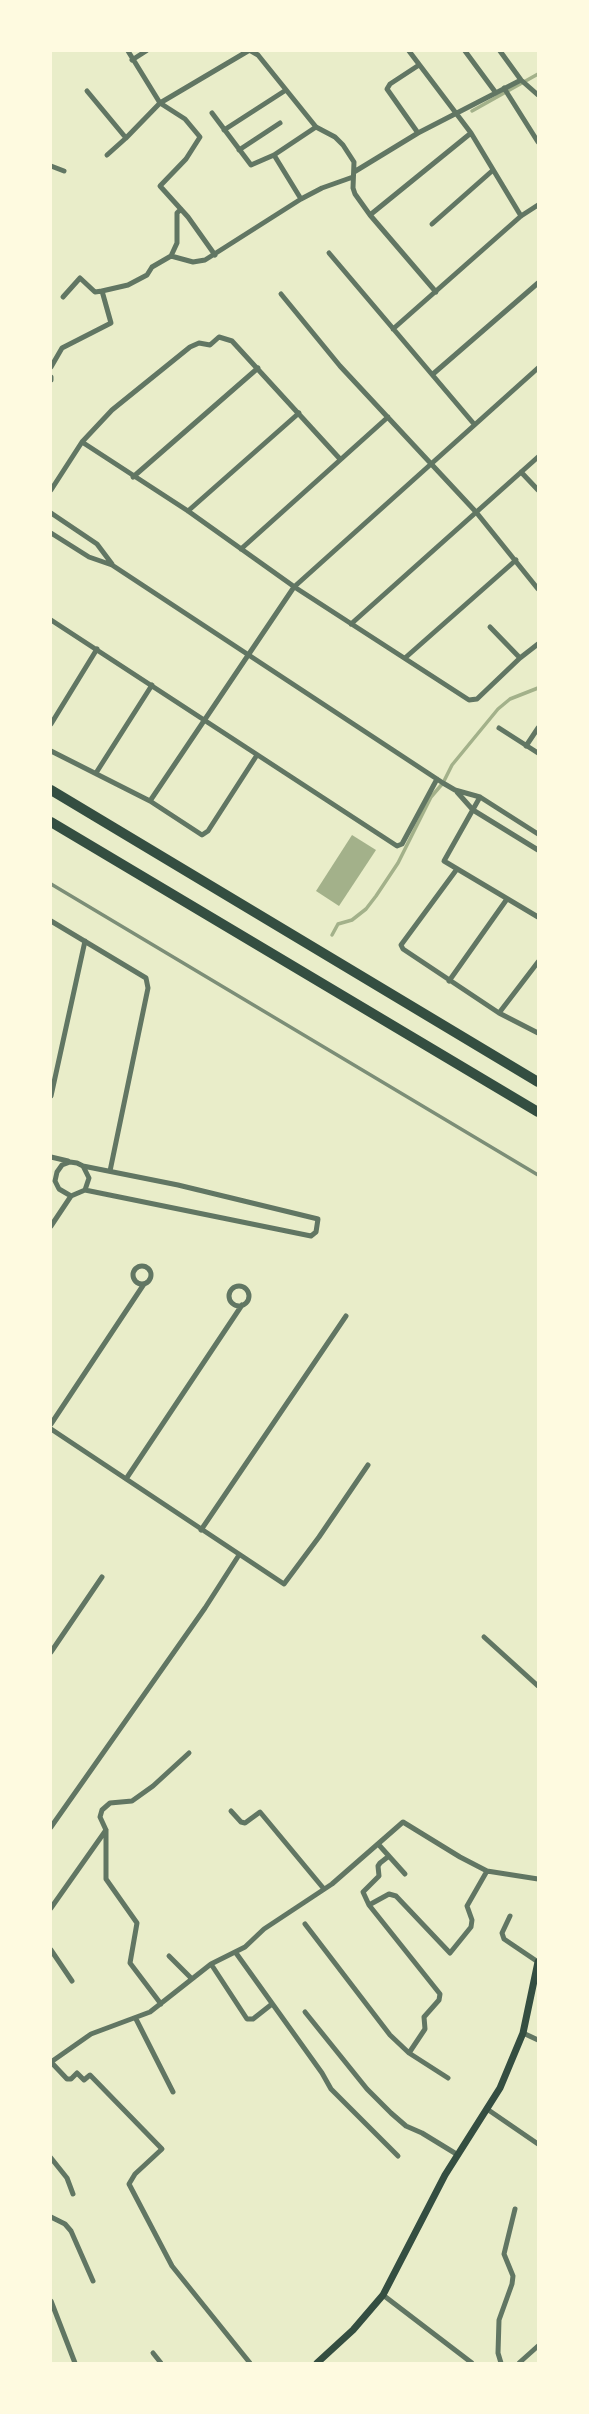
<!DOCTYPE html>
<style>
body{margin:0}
#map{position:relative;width:589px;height:2414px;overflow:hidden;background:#e9edc9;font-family:Lato,sans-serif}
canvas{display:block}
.frame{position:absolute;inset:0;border:52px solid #fefae0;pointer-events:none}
</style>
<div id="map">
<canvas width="589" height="2414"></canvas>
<div class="frame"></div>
</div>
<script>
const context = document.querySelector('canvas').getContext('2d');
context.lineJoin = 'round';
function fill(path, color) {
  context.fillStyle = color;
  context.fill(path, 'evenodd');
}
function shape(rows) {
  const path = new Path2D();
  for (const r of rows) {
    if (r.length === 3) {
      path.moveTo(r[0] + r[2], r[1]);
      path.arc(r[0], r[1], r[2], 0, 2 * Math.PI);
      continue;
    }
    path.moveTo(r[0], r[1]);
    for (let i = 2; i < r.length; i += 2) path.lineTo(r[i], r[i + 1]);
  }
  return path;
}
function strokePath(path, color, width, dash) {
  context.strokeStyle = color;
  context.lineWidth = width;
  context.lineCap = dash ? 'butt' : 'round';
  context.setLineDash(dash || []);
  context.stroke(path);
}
const water = shape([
 [352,835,376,850,339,906,316,891]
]);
const stream = shape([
 [472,111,538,74],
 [332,935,338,924,352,920,366,909,376,896,398,863,431,797,443,783,452,765,498,709,510,699,538,688]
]);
const minor = shape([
 [128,51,160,103,185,119,200,137,186,159,160,186,188,217,215,255],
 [251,51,258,55,316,127,335,137,343,145,354,162,353,188,355,194,370,215,436,292],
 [409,51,471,133,521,216],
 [465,51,496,93],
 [500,51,521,80,538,95],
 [132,60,146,51],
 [504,88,538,142],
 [87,91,126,138,160,103,248,51],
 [212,113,251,165,274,155,316,127],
 [224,130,286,90],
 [418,133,387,89,390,84,419,65],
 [239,150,280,123],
 [107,155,126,138],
 [274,155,301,199],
 [51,166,64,171],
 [354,172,418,133,521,80],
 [370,215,471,133],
 [432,224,492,171],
 [329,253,474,424],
 [171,256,193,262,205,260,301,199,322,188,353,177],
 [281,294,340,366,476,512,538,589],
 [63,297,80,278,95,292,102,291],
 [393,329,521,216,538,205],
 [51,367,62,348,111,323,102,291,128,285,147,275,152,267,171,256,177,243,177,213,181,209],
 [433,374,538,283],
 [51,377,51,380],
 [82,442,188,511,296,588,469,700,477,699,520,658,538,644],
 [521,472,538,490],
 [133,477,258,368],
 [51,490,82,442,112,410,190,347,199,343,210,345,219,337,232,341,340,459],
 [188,511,299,413],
 [51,513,97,544,112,564],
 [51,533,89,557,112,565,443,783,455,790,480,797,538,834],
 [241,549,388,417],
 [51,620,397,846,402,844,437,779],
 [351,624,538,457],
 [490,627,520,658],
 [405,658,516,560],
 [51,724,97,649],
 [499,728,538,753],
 [526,746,538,728],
 [51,751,150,801,202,835,208,831,257,755],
 [96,773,152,685],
 [457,792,473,810,538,850],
 [480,797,444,861,538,917],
 [150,801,294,587,538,368],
 [457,869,401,945,403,949,499,1013,538,1033],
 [51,921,146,978,148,988,110,1171],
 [449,981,507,899],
 [499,1013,538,962],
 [51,1096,85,941],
 [51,1157,68,1161],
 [83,1166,89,1178,85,1190,71,1196,59,1189,55,1181,57,1172,62,1165,70,1162,77,1163,83,1166,178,1185,318,1219,316,1232,311,1236,85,1190],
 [51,1226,71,1196],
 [142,1275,9],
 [239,1296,10],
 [51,1424,144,1284],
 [51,1429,284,1584,319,1537,368,1465],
 [126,1479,242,1305],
 [201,1530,346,1316],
 [484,1637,538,1686],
 [51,1652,102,1577],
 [231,1811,241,1822,245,1823,260,1812,324,1889],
 [51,1827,205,1608,239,1555],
 [379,1845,405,1874],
 [389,1856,380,1863,378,1866,379,1876,363,1892,369,1905,440,1994,439,2000,424,2017,425,2029,409,2053],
 [369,1905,389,1894,396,1896,450,1953,471,1927,472,1920,467,1906,487,1871],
 [51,1908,106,1830],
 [510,1916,502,1933,504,1939,538,1962],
 [305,1924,390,2035,409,2053,448,2078],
 [51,1950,72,1981],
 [236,1953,322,2073,331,2089,398,2156],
 [169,1956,191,1978],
 [211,1964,247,2019,253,2019,272,2004],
 [161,2004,130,1963,137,1923,106,1879,106,1830,100,1817,102,1810,110,1803,132,1801,153,1786,189,1753],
 [305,2012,367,2089,391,2113,406,2126,422,2133,458,2155],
 [136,2019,173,2092],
 [523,2033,538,2040],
 [487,2109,538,2144],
 [51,2158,67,2178,73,2194],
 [51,2217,65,2224,71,2231,93,2281],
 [383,2295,472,2363],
 [51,2301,75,2363],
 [153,2353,161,2363],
 [250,2363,172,2266,129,2184,135,2174,162,2149,90,2075,84,2080,77,2073,71,2079,67,2079,51,2062,91,2034,150,2012,211,1964,245,1947,264,1929,332,1884,403,1822,460,1857,487,1871,538,1879],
 [501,2363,498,2353,499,2320,512,2284,513,2276,504,2254,515,2209],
 [519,2363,538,2346]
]);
const secondary = shape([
 [317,2363,353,2330,383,2295,445,2175,500,2088,523,2033,538,1962]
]);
const motorway = shape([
 [51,790,538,1082],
 [51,822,538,1112]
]);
const rail = shape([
 [51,884,538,1175]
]);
fill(water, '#a3b18a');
strokePath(stream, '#a3b18a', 3.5);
strokePath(minor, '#617663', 5);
strokePath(secondary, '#344e41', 7);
strokePath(motorway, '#344e41', 10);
strokePath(rail, '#7c8e77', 3.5);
</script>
